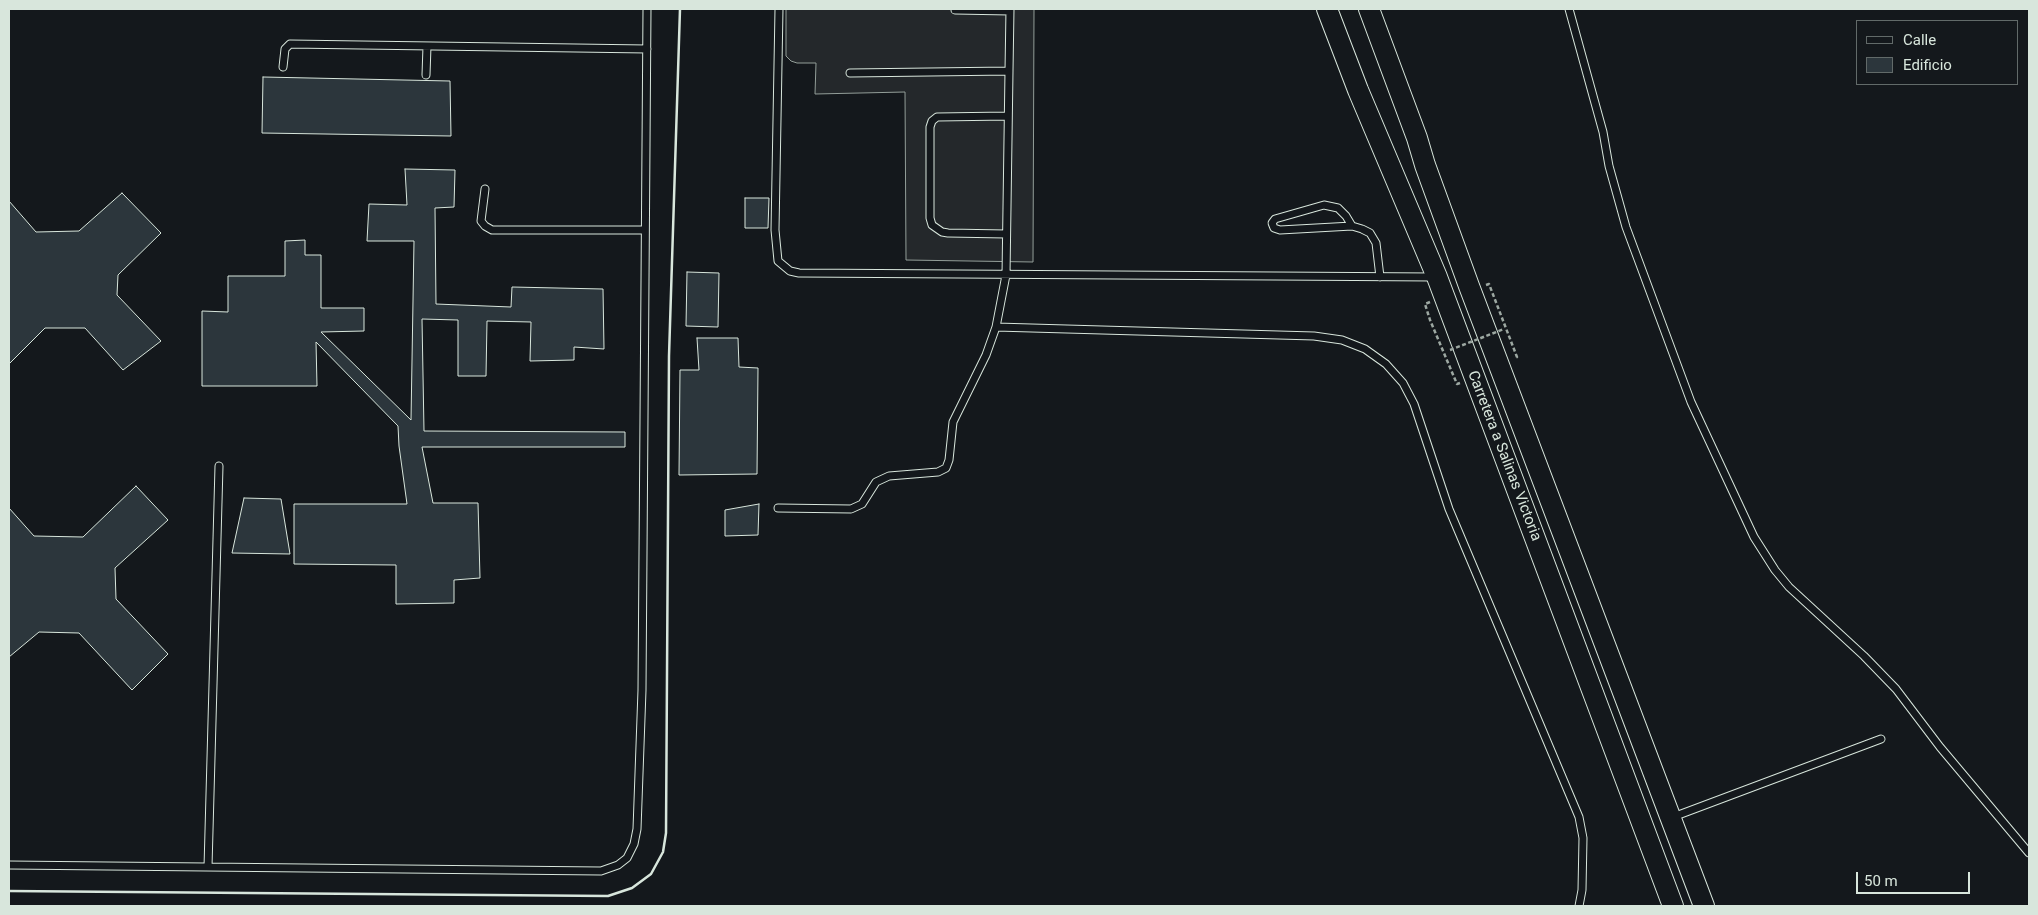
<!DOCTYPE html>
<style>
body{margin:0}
#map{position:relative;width:2038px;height:915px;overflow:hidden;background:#14181c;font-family:Roboto,sans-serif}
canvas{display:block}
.frame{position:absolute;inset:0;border:10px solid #d8e6dc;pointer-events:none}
.legend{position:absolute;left:1856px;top:20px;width:162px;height:65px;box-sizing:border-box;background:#14181c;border:1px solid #626a69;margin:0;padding:6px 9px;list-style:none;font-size:15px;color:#d8e6dc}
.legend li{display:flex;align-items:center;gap:10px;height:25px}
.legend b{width:25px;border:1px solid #626a69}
.scale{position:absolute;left:1856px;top:872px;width:114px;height:22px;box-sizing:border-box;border:2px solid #d8e6dc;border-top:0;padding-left:6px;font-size:15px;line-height:18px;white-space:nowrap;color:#d8e6dc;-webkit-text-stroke:4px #14181c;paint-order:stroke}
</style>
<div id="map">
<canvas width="2038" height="915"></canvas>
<div class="frame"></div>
<ul class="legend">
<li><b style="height:6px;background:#14181c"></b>Calle</li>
<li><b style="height:14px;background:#2c363c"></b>Edificio</li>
</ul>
<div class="scale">50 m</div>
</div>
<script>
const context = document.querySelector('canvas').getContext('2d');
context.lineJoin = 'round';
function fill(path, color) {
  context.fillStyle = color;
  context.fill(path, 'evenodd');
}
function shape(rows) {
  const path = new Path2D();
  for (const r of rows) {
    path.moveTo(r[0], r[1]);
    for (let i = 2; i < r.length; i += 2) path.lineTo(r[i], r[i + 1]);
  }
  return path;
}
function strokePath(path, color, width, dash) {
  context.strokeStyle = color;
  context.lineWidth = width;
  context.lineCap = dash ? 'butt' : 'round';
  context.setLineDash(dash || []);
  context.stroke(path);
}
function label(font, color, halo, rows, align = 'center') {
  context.font = font + ' Roboto,sans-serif';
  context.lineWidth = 4;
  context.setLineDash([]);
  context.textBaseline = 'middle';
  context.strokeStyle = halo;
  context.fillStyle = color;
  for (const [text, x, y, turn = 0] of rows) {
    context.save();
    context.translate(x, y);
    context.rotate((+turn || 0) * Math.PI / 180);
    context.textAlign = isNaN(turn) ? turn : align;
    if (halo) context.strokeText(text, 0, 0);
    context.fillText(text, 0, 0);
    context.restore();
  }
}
const parking = shape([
 [786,9,1034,9,1033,262,906,260,905,92,815,94,816,63,797,63,791,61,786,56,786,9]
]);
const building = shape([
 [263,77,450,81,451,136,262,133,263,77],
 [405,169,455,170,454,207,435,208,436,304,511,307,512,287,603,289,604,349,574,347,574,360,530,361,531,322,487,321,486,376,458,376,458,320,422,319,424,431,625,432,625,447,422,447,433,503,478,503,480,578,454,580,454,603,396,604,396,565,294,564,294,504,407,504,399,446,398,426,316,342,317,386,202,386,202,311,228,312,228,276,285,276,285,241,305,240,305,255,321,255,321,308,364,308,364,331,321,332,411,420,414,241,367,241,369,204,407,205,405,169],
 [122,193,161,233,118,275,117,295,161,341,123,370,85,328,45,328,9,364,9,201,36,232,79,231,122,193],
 [745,198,769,198,768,228,745,228,745,198],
 [687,272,719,273,718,327,686,326,687,272],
 [697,338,738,338,739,367,758,368,757,474,679,475,680,370,699,370,697,338],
 [136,486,168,520,115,568,116,599,168,654,132,690,79,633,39,632,9,657,9,508,34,536,83,537,136,486],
 [244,498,281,499,290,554,232,553,244,498],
 [759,504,758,535,725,536,725,510,759,504]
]);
const path = shape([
 [1486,285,1489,284,1517,357,1514,358],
 [1430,302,1425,304,1430,320,1457,384,1460,383]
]);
const service = shape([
 [779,9,775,230,778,261,790,271,799,273,1434,277],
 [1569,9,1603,132,1609,166,1626,227,1691,402,1754,537,1775,570,1789,587,1864,656,1896,689,1940,747,2029,853],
 [955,10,1010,11],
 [283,67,285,49,290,44,647,49],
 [850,73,1009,71,1010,9],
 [426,75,427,46],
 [485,189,481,221,485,226,492,230,645,230],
 [1352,226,1346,216,1338,208,1324,205,1275,219,1272,223,1274,228,1280,230,1352,226,1362,229,1370,233,1376,243,1380,277],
 [1006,234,948,233,942,232,932,225,930,218,930,127,932,121,937,117,1008,116],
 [996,327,1314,336,1342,340,1365,349,1386,364,1403,383,1414,404,1449,509,1579,817,1583,838,1582,890,1579,906],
 [778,508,851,509,862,504,876,482,889,476,938,472,946,468,949,460,953,422,986,355,996,327,1006,275,1009,71],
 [1673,817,1881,739],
 [9,865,601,871,618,865,627,858,634,844,637,829,642,690,647,9],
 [208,867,219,466]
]);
const secondary = shape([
 [1327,9,1358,90,1437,277,1673,906],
 [1369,9,1417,138,1425,165,1469,286,1704,906]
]);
const pathBridge = shape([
 [1450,350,1504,329]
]);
const wall = shape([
 [9,891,608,896,632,888,651,874,663,852,666,833,669,356,680,9]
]);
const streetNames = [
 ["Carretera a Salinas Victoria",1504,456,69]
];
fill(parking, '#24282b');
strokePath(parking, '#939e99', 1);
fill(building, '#2c363c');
strokePath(building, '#d8e6dc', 1);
strokePath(service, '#d8e6dc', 9);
strokePath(secondary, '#d8e6dc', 22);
strokePath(path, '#9da8a2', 2.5, [4, 2.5]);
strokePath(service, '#14181c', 7);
strokePath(secondary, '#14181c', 20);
strokePath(pathBridge, '#9da8a2', 2.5, [4, 2.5]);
strokePath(wall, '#d8e6dc', 2.5);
label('15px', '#d8e6dc', '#14181c', streetNames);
</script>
